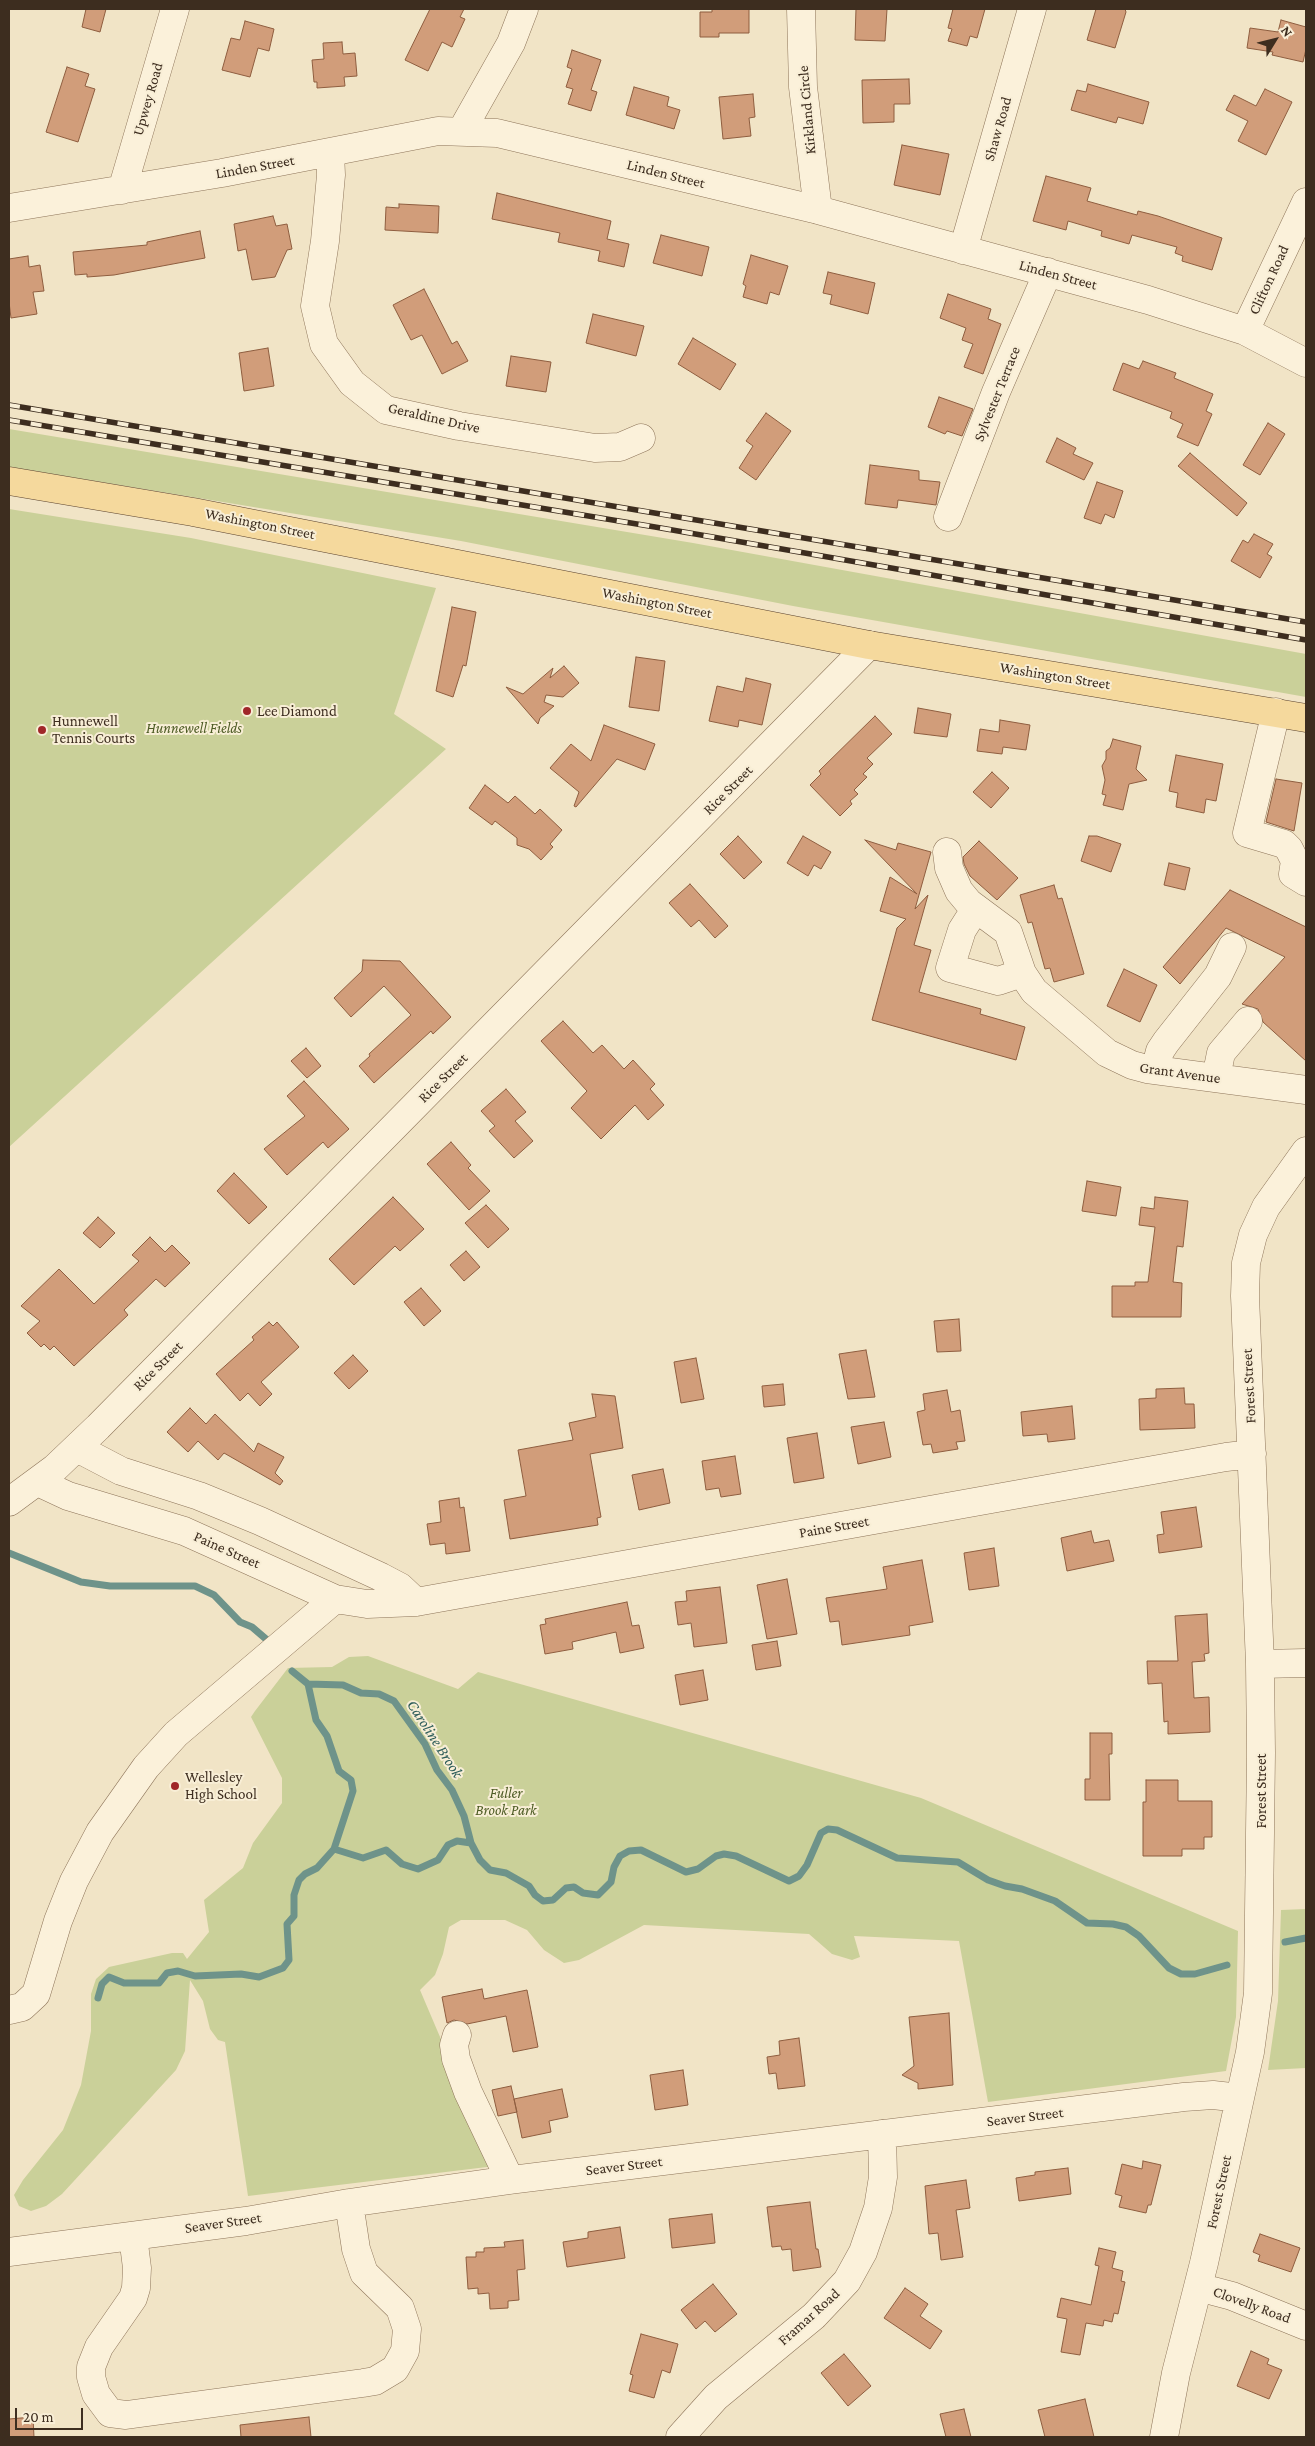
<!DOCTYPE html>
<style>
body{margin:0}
#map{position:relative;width:1315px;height:2446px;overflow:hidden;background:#f1e4c6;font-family:"Crimson Pro",serif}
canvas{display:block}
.frame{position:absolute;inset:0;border:10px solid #3d2d1f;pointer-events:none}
.north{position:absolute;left:1250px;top:15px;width:50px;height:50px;-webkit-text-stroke:4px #f8eed6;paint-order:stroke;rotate:54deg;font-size:14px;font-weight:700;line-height:20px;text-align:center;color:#3d2d1f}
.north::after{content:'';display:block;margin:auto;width:18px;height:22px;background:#3d2d1f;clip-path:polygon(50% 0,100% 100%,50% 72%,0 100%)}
.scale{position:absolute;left:15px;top:2408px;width:68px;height:22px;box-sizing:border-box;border:2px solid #3d2d1f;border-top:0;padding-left:6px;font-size:15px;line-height:18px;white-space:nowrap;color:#3d2d1f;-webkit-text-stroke:4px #f8eed6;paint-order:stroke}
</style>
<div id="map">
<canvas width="1315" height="2446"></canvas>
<div class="frame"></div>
<div class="north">N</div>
<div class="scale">20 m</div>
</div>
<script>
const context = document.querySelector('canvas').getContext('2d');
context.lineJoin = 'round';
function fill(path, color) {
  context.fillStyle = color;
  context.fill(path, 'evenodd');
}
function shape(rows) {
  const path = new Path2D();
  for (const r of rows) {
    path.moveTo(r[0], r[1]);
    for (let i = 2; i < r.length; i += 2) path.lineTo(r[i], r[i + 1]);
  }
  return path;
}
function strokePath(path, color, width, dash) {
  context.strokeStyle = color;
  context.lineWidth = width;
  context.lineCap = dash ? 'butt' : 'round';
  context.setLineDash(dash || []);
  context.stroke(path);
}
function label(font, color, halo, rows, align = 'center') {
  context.font = font + ' "Crimson Pro",serif';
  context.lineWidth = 4;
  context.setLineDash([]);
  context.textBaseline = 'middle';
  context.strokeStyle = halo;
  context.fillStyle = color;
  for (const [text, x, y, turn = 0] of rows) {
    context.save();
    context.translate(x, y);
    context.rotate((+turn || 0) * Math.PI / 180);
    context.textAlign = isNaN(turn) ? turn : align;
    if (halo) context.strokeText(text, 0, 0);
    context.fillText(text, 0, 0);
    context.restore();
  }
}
const green = shape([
 [9,429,693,543,1306,654,1306,697,793,606,461,541,9,467],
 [9,509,191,538,436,588,394,714,446,749,9,1147],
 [368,1656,458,1689,478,1672,921,1798,1238,1931,1236,2017,1226,2071,988,2102,959,1941,854,1936,860,1957,852,1960,832,1954,809,1934,644,1925,579,1960,564,1963,544,1950,527,1930,505,1920,461,1920,449,1927,443,1954,435,1975,420,1990,495,2166,248,2196,225,2042,218,2040,210,2029,203,2001,190,1980,185,2051,176,2070,62,2194,46,2206,31,2211,19,2206,14,2195,23,2180,63,2130,81,2085,91,2031,91,1994,96,1979,109,1967,172,1953,183,1953,187,1959,209,1932,204,1900,243,1868,253,1843,282,1803,282,1778,251,1717,255,1711,288,1668,332,1667,349,1657],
 [1306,1909,1306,2068,1268,2070,1278,2001,1281,1910]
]);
const stream = shape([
 [9,1553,81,1582,110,1586,195,1586,214,1595,240,1622,252,1627,266,1639],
 [292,1671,308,1684,343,1685,361,1693,379,1694,394,1701,425,1744,437,1770,452,1790,464,1816,471,1843,480,1860,490,1870,506,1873,529,1886,535,1895,543,1901,553,1900,566,1888,574,1887,583,1893,598,1895,611,1882,614,1867,620,1856,629,1851,641,1850,686,1872,698,1869,716,1856,724,1854,736,1856,789,1881,799,1876,807,1865,821,1833,828,1829,837,1830,897,1858,958,1862,988,1880,1005,1886,1022,1889,1055,1901,1087,1923,1113,1924,1126,1927,1139,1936,1169,1968,1181,1974,1195,1974,1227,1965],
 [308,1684,316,1720,327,1736,339,1771,351,1780,353,1791,334,1849],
 [1285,1942,1306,1938],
 [98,1998,102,1984,109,1977,124,1983,159,1983,167,1973,178,1971,195,1976,241,1974,259,1977,283,1968,289,1960,287,1924,294,1916,294,1895,299,1880,305,1874,317,1868,334,1849,363,1858,386,1850,402,1864,418,1869,438,1860,448,1845,457,1841,471,1843]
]);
const building = shape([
 [86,9,106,9,100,32,82,27,86,9],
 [430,9,464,9,460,17,465,19,452,47,442,42,428,71,405,60,430,9],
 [712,9,749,9,749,33,719,33,719,37,700,37,700,12,712,12,712,9],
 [856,9,887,9,885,41,855,40,856,9],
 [953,9,985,9,977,38,970,36,967,46,948,41,952,29,948,28,953,9],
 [1096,9,1125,9,1126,12,1115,48,1087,40,1096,9],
 [1281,20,1306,27,1306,49,1303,62,1272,55,1273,52,1247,48,1250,28,1278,32,1281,20],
 [245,21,274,29,269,51,258,48,250,77,222,70,231,38,240,40,245,21],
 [342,42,343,54,355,53,357,76,344,77,345,86,317,88,317,82,314,82,312,60,324,59,323,43,342,42],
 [572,50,601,60,591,90,597,92,591,111,568,104,573,89,566,87,572,69,567,67,572,50],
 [67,67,89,74,85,86,95,89,78,142,46,132,67,67],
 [909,79,910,104,894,104,894,122,863,123,862,80,909,79],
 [1088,84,1149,102,1143,124,1118,117,1116,123,1071,110,1077,90,1086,92,1088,84],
 [634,87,669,97,667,106,680,110,674,129,626,115,634,87],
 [1265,89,1292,102,1266,155,1238,141,1248,121,1226,110,1234,95,1256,106,1265,89],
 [753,94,755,117,749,118,751,136,723,139,719,97,753,94],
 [902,145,949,154,940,195,894,185,902,145],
 [1046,176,1091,188,1087,201,1137,215,1138,211,1158,216,1222,238,1212,270,1182,261,1183,256,1175,253,1177,247,1132,235,1129,244,1101,236,1102,231,1068,221,1066,230,1033,221,1046,176],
 [497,193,611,221,607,239,629,244,624,267,598,261,600,251,558,242,560,233,492,219,497,193],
 [399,204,439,206,438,233,385,230,386,207,399,208,399,204],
 [273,216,276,226,287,224,292,249,287,250,275,277,252,280,246,249,238,251,234,224,273,216],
 [200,231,205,258,114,275,87,277,87,274,75,275,73,252,147,245,147,242,200,231],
 [661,235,709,247,702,276,653,263,661,235],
 [751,255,788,266,779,295,770,292,767,304,743,297,746,286,743,284,751,255],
 [28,256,29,267,40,265,44,291,33,292,37,314,11,318,9,302,9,259,28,256],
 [828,272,875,283,868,314,830,304,832,295,823,293,828,272],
 [424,289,452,344,457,341,468,361,442,374,422,335,411,340,393,305,424,289],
 [948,294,991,309,988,319,1001,324,983,374,964,367,973,344,962,340,966,328,940,318,948,294],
 [593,314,644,326,636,356,586,343,593,314],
 [693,338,736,364,720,390,678,364,693,338],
 [268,348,274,386,244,391,239,353,268,348],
 [511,356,551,362,546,392,506,386,511,356],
 [1143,361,1176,373,1174,378,1213,394,1206,411,1212,414,1198,446,1177,437,1183,424,1170,418,1172,412,1113,390,1123,363,1139,369,1143,361],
 [939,397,973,409,962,436,947,431,945,434,928,427,939,397],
 [766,413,791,431,756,480,739,468,753,446,746,441,766,413],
 [1268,423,1285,434,1260,475,1243,465,1268,423],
 [1057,438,1076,448,1073,454,1093,463,1084,480,1046,462,1057,438],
 [1190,453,1247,503,1237,516,1178,466,1190,453],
 [870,465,919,471,919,480,940,482,936,505,898,500,897,508,865,504,870,465],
 [1097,482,1123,491,1114,518,1105,514,1101,524,1084,518,1097,482],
 [1254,534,1273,544,1267,554,1272,557,1260,578,1231,561,1243,540,1248,543,1254,534],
 [452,607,476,612,466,666,463,665,453,697,436,691,452,607],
 [636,657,665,661,659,711,629,707,636,657],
 [564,666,579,683,563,697,546,695,544,702,554,706,540,718,538,724,506,687,523,694,553,668,550,678,564,666],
 [746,678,771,684,762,725,739,720,738,727,709,721,717,686,743,692,746,678],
 [918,708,951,714,947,737,914,733,918,708],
 [875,716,892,734,867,758,873,764,863,774,867,777,854,790,858,794,850,801,852,804,840,816,810,785,821,774,819,771,875,716],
 [1000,720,1030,725,1026,750,1003,747,1002,754,977,751,980,729,999,732,1000,720],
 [604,725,655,744,645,770,617,759,576,807,574,806,579,792,550,768,571,744,591,761,604,725],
 [1113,739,1141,746,1136,769,1147,780,1129,784,1123,810,1103,805,1106,795,1102,794,1105,780,1102,766,1106,759,1106,751,1110,748,1113,739],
 [1176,755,1223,764,1216,801,1206,799,1204,813,1176,807,1178,793,1169,791,1176,755],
 [992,772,1009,788,991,808,973,792,992,772],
 [1276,779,1302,783,1294,831,1266,822,1276,779],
 [485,785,508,803,515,796,535,814,540,809,562,830,550,844,553,847,541,860,529,849,517,845,517,838,495,821,492,825,469,808,485,785],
 [738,836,762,862,744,879,720,854,738,836],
 [803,836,831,852,821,869,814,865,808,876,787,863,803,836],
 [1089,836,1097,836,1121,844,1111,872,1081,861,1089,836],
 [865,840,896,850,898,843,931,852,915,909,928,895,914,945,931,950,919,992,981,1009,980,1014,1025,1027,1016,1060,872,1020,897,928,906,919,880,911,890,877,917,894,865,840],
 [979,841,1018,878,997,900,970,876,964,864,963,857,979,841],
 [1169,863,1190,868,1185,890,1164,885,1169,863],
 [690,884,728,926,715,938,699,920,691,927,669,903,690,884],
 [1054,885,1058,899,1062,898,1084,974,1054,982,1050,968,1045,969,1032,922,1028,923,1020,895,1054,885],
 [1230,890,1306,927,1306,1061,1263,1022,1258,1009,1242,1004,1285,957,1226,928,1180,984,1163,967,1230,890],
 [363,960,400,961,451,1017,433,1034,431,1031,374,1083,359,1066,370,1056,369,1054,411,1015,384,986,351,1017,334,998,362,971,363,960],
 [1124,969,1157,985,1140,1022,1107,1006,1124,969],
 [563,1021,593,1053,602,1045,624,1069,633,1060,655,1084,650,1089,664,1105,648,1120,635,1105,601,1139,571,1108,587,1091,541,1041,563,1021],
 [306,1048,321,1066,307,1078,291,1061,306,1048],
 [304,1081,349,1129,328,1148,323,1142,287,1175,264,1149,305,1116,287,1096,304,1081],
 [506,1089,526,1112,515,1121,533,1141,514,1158,489,1131,495,1126,481,1111,506,1089],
 [451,1142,471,1165,468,1168,490,1191,469,1210,427,1164,451,1142],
 [234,1173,267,1207,249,1224,217,1191,234,1173],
 [1087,1181,1121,1187,1116,1216,1082,1211,1087,1181],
 [393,1197,424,1229,400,1251,395,1246,354,1285,329,1259,393,1197],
 [1155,1197,1188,1201,1183,1247,1177,1246,1173,1282,1182,1283,1181,1317,1112,1317,1112,1286,1135,1286,1135,1282,1148,1282,1155,1227,1139,1225,1141,1207,1154,1209,1155,1197],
 [486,1205,509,1229,488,1248,465,1223,486,1205],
 [98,1217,115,1233,100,1248,83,1233,98,1217],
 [150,1237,165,1252,172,1245,190,1263,165,1287,156,1279,124,1310,128,1315,74,1366,54,1346,50,1350,44,1344,41,1347,27,1333,40,1321,21,1306,59,1269,94,1304,139,1261,132,1255,150,1237],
 [466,1251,480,1267,464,1281,450,1265,466,1251],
 [421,1288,441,1311,424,1326,404,1302,421,1288],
 [959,1319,961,1351,937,1352,934,1321,959,1319],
 [269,1322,273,1326,277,1322,299,1347,261,1382,272,1394,260,1406,248,1393,240,1401,216,1374,254,1340,252,1337,269,1322],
 [866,1350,875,1397,848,1399,839,1354,866,1350],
 [353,1355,368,1371,349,1389,334,1373,353,1355],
 [696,1358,704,1399,681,1403,674,1362,696,1358],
 [783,1384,785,1405,764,1407,762,1386,783,1384],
 [1184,1388,1185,1404,1194,1404,1195,1428,1140,1430,1139,1399,1156,1398,1156,1389,1184,1388],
 [947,1390,951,1412,960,1410,965,1441,956,1442,958,1449,933,1453,931,1444,923,1445,917,1412,925,1410,923,1394,947,1390],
 [592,1394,615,1396,623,1448,590,1454,601,1517,597,1518,598,1525,510,1539,504,1500,526,1496,518,1450,573,1440,569,1423,596,1417,592,1394],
 [1072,1406,1075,1439,1048,1442,1047,1434,1023,1436,1021,1412,1072,1406],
 [190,1408,206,1424,215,1414,254,1452,258,1443,284,1457,275,1473,283,1481,280,1485,224,1453,218,1460,198,1441,188,1452,167,1432,190,1408],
 [884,1422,891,1457,858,1464,851,1427,884,1422],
 [817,1433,824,1478,794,1483,787,1438,817,1433],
 [735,1456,741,1494,721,1497,719,1488,706,1490,702,1461,735,1456],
 [663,1469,670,1503,639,1510,632,1475,663,1469],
 [459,1498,460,1508,464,1507,470,1551,446,1554,445,1543,430,1545,427,1524,441,1522,439,1501,459,1498],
 [1196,1507,1202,1547,1159,1553,1157,1535,1164,1534,1161,1512,1196,1507],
 [1091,1531,1094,1543,1109,1540,1114,1561,1067,1571,1061,1538,1091,1531],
 [994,1548,999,1586,969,1590,964,1553,994,1548],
 [922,1560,933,1622,909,1626,910,1635,842,1645,839,1621,830,1622,826,1598,887,1589,883,1567,922,1560],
 [787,1579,797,1634,767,1639,757,1585,787,1579],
 [720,1587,727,1643,694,1647,691,1623,678,1625,675,1602,687,1601,686,1591,720,1587],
 [627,1602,632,1626,639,1625,644,1648,620,1653,616,1632,572,1642,573,1649,545,1654,540,1625,546,1624,545,1619,627,1602],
 [1207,1614,1209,1653,1204,1654,1205,1661,1192,1662,1194,1698,1209,1697,1210,1732,1168,1734,1168,1721,1164,1722,1162,1683,1148,1684,1147,1661,1178,1661,1175,1616,1207,1614],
 [777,1641,781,1666,756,1670,752,1645,777,1641],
 [703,1670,708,1700,680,1705,675,1675,703,1670],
 [1090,1733,1112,1733,1112,1754,1109,1754,1110,1800,1085,1800,1085,1779,1090,1779,1090,1733],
 [1146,1780,1178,1780,1178,1801,1212,1801,1212,1837,1204,1837,1204,1849,1182,1849,1182,1856,1143,1856,1143,1802,1146,1802,1146,1780],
 [482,1989,484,1999,527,1990,538,2047,513,2052,506,2016,467,2024,454,2020,447,2023,442,1997,482,1989],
 [949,2013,953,2085,918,2089,918,2083,902,2075,914,2066,909,2017,949,2013],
 [799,2038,805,2086,778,2089,776,2073,769,2074,767,2057,780,2055,779,2041,799,2038],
 [683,2070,688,2105,655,2110,650,2075,683,2070],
 [511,2086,517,2112,498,2116,492,2090,511,2086],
 [562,2089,568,2117,549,2121,551,2132,522,2138,514,2099,562,2089],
 [1143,2161,1161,2165,1151,2205,1148,2205,1146,2213,1119,2207,1122,2196,1115,2194,1122,2164,1142,2169,1143,2161],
 [1068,2168,1071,2194,1019,2201,1016,2178,1035,2175,1035,2172,1068,2168],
 [966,2180,970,2208,956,2210,963,2257,941,2260,938,2233,929,2234,925,2186,966,2180],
 [810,2202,816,2249,818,2249,821,2267,793,2271,791,2249,782,2250,781,2246,772,2247,767,2207,810,2202],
 [712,2214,715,2243,672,2248,669,2219,712,2214],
 [620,2227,625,2258,567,2267,563,2242,588,2238,588,2232,620,2227],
 [1260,2234,1300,2248,1291,2272,1258,2261,1260,2255,1253,2252,1260,2234],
 [523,2240,525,2269,517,2270,519,2300,508,2301,508,2308,490,2309,489,2293,478,2294,478,2288,468,2289,466,2257,476,2257,476,2252,484,2252,484,2248,505,2247,504,2242,523,2240],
 [1099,2248,1116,2252,1112,2268,1123,2271,1121,2281,1125,2282,1118,2314,1114,2313,1112,2322,1104,2320,1103,2326,1086,2323,1080,2355,1061,2352,1067,2319,1057,2317,1061,2298,1091,2305,1099,2266,1095,2265,1099,2248],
 [713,2284,737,2314,715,2332,705,2321,696,2329,681,2310,713,2284],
 [905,2288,928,2304,920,2316,942,2331,930,2349,884,2318,905,2288],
 [641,2334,678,2344,670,2373,662,2370,654,2398,629,2391,633,2375,630,2374,641,2334],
 [1251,2351,1269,2359,1267,2364,1282,2370,1269,2399,1237,2386,1251,2351],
 [844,2354,871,2386,848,2406,821,2373,844,2354],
 [1085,2399,1094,2437,1045,2437,1038,2410,1085,2399],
 [964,2409,971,2437,946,2437,940,2414,964,2409],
 [33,2417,34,2437,9,2437,9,2419,33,2417],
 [309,2417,311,2437,241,2437,240,2425,309,2417]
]);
const minor = shape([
 [801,9,803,87,818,210],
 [462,130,511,43,524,9],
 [330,153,331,175,325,241,315,306,324,344,352,383,386,410,459,426,595,448,620,447,641,438],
 [122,190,175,9],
 [9,208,222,173,438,131,497,133,818,210,1148,300,1245,331,1306,363],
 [963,250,1032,9],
 [1245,331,1306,202],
 [948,517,996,392,1048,272],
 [1276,712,1247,833,1284,844,1289,849,1295,861,1293,874,1306,882],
 [947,852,949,868,959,891,969,903,1008,932,1022,973,1034,991,1107,1053,1132,1065,1147,1069,1306,1090],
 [976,908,962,930,950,968,998,981,1022,973],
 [1155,1070,1160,1051,1166,1042,1218,976,1232,947],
 [1216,1078,1221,1053,1248,1021],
 [77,1448,121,1471,199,1496,260,1521,381,1577,400,1587,416,1602],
 [38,1482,68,1496,184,1531,335,1599,367,1604,416,1602,1226,1457,1252,1454],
 [9,1502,55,1468,98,1427,869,645],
 [1260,1664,1306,1663],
 [9,2010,22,2007,36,1994,58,1921,74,1881,100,1832,146,1767,176,1734,335,1599],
 [457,2035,454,2045,456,2059,468,2092,510,2180],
 [133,2236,137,2268,136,2288,133,2298,99,2347,91,2367,91,2377,96,2394,110,2413,126,2415,363,2383,375,2381,395,2369,405,2351,407,2329,400,2308,364,2273,356,2249,349,2203],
 [9,2252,246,2221,349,2203,510,2180,1184,2097,1213,2095,1240,2098],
 [1198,2287,1232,2296,1306,2326],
 [680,2437,716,2397,814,2316,847,2281,863,2252,878,2208,883,2177,882,2134],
 [1164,2437,1176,2373,1204,2263,1250,2052,1258,1993,1261,1753,1260,1664,1245,1296,1246,1263,1253,1235,1266,1207,1306,1151]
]);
const major = shape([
 [9,481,193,512,869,645,1306,718]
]);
const rail = shape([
 [9,405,1306,622],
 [9,420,655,527,1306,640]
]);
const markers = [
 [247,711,5,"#a02729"],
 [42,730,5,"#a02729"],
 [175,1786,5,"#a02729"]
];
const streetNames = [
 ["Upwey Road",148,99,-74],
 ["Kirkland Circle",807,110,-95],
 ["Shaw Road",998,129,-74],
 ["Linden Street",255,167,-10],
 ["Linden Street",666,174,14],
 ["Linden Street",1058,275,15],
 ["Clifton Road",1269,280,-65],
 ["Sylvester Terrace",997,394,-68],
 ["Geraldine Drive",434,418,13],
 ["Washington Street",260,524,11],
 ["Washington Street",657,603,11],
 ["Washington Street",1055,676,9],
 ["Rice Street",728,790,-45],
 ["Grant Avenue",1180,1073,8],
 ["Rice Street",443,1078,-45],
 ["Rice Street",158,1366,-45],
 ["Forest Street",1249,1386,-93],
 ["Paine Street",834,1527,-10],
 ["Paine Street",227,1550,24],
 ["Forest Street",1261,1791,-90],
 ["Seaver Street",1025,2117,-7],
 ["Seaver Street",624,2166,-7],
 ["Forest Street",1219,2192,-78],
 ["Seaver Street",223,2223,-8],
 ["Clovelly Road",1252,2305,20],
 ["Framar Road",809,2317,-42]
];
const poiNames = [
 ["Lee Diamond",257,711],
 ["Hunnewell",52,721],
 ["Tennis Courts",52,738],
 ["Wellesley",185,1777],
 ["High School",185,1794]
];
const parkNames = [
 ["Hunnewell Fields",194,728],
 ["Fuller",506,1793],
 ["Brook Park",506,1810]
];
const waterNames = [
 ["Caroline Brook",435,1739,57]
];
fill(green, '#cad099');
strokePath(stream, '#6e938a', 7);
fill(building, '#d19d7a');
strokePath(building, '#8e5d3f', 1);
strokePath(minor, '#8e755a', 29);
strokePath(major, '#5b432f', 29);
strokePath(minor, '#fbf1da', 28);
strokePath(major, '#f5d99d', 28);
strokePath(rail, '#3d2d1f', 5.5);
strokePath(rail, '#f8eed6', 4, [11]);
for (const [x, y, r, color] of markers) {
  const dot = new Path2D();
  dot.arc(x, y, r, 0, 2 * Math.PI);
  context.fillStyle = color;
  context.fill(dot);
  strokePath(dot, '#f8eed6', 2);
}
label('15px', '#3d2d1f', '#f8eed6', streetNames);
label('15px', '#3d2d1f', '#f8eed6', poiNames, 'left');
label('italic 15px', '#4d5b24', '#f8eed6', parkNames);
label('italic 16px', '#2e5d5a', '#f8eed6', waterNames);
</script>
